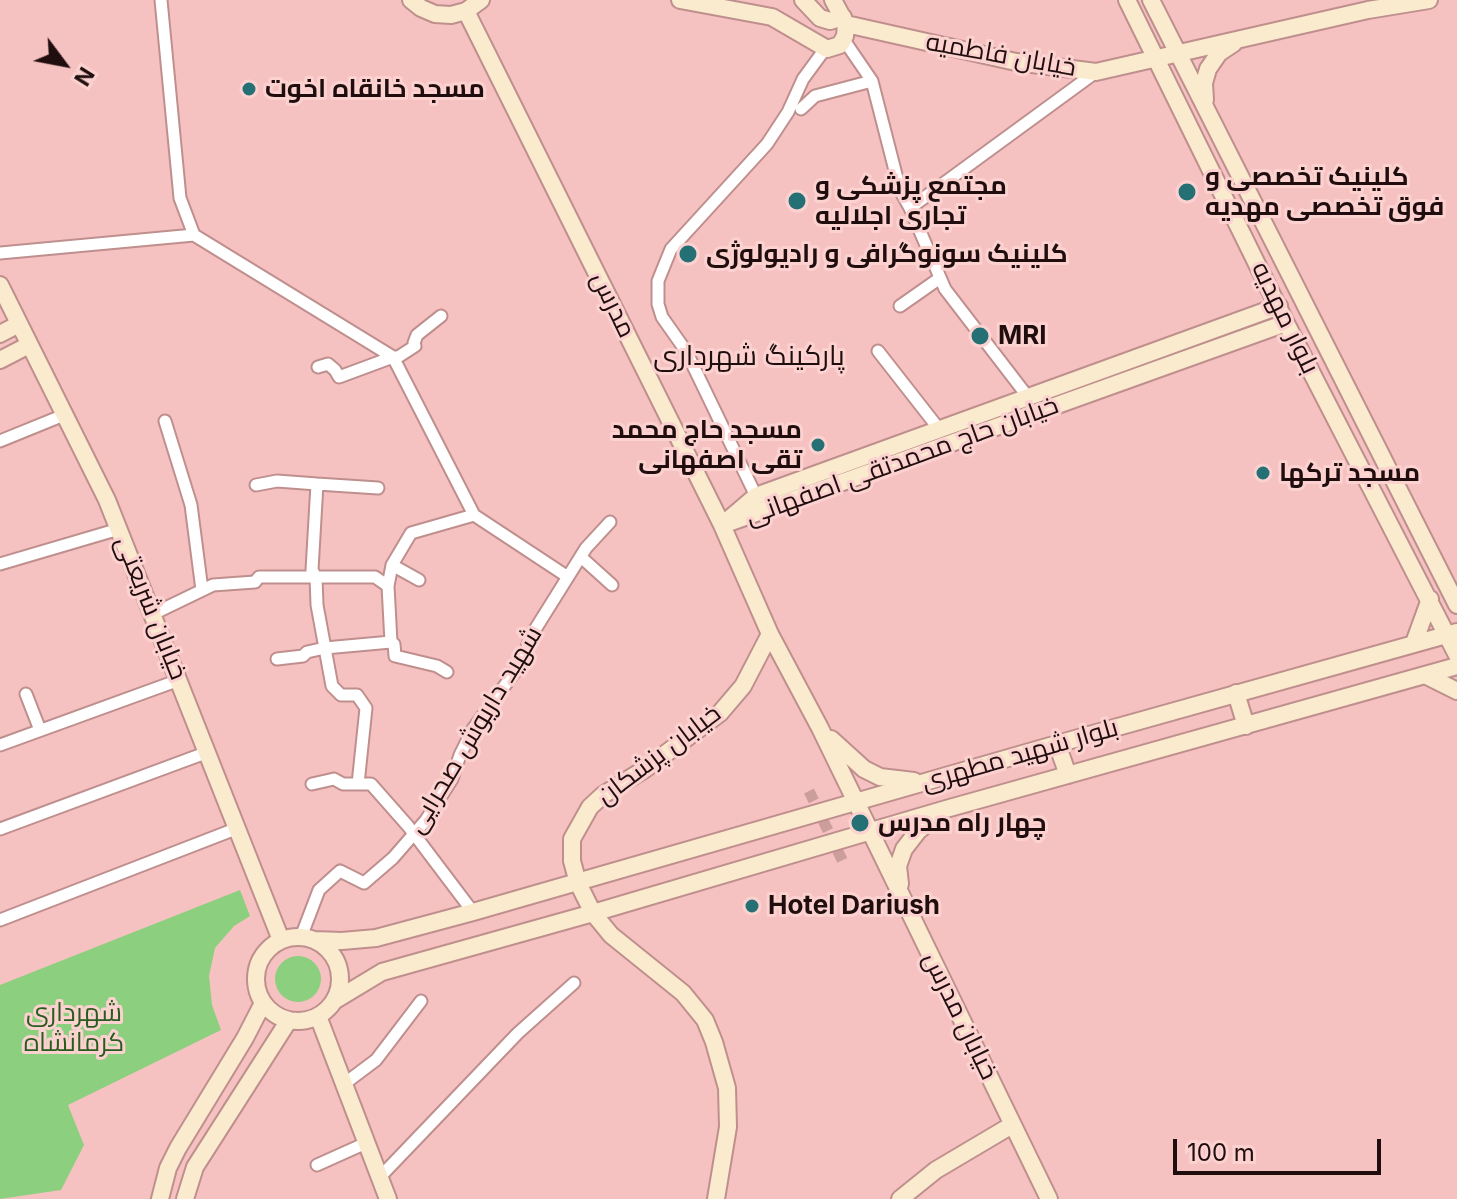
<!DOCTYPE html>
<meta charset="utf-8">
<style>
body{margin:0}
#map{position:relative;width:1457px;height:1199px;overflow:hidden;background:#f6c2c1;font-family:Inter,sans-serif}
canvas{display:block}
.north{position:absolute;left:24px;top:24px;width:80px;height:80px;-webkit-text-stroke:6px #fcd2d1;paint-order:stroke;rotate:122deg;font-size:22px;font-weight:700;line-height:32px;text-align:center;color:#200e0e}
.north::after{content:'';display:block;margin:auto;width:28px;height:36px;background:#200e0e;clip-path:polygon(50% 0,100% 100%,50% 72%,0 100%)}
.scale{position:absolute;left:1173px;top:1139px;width:208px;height:36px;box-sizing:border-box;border:4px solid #200e0e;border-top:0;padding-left:10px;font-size:24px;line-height:28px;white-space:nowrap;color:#200e0e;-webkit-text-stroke:6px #fcd2d1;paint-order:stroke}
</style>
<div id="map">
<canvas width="1457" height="1199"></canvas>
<div class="north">N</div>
<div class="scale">100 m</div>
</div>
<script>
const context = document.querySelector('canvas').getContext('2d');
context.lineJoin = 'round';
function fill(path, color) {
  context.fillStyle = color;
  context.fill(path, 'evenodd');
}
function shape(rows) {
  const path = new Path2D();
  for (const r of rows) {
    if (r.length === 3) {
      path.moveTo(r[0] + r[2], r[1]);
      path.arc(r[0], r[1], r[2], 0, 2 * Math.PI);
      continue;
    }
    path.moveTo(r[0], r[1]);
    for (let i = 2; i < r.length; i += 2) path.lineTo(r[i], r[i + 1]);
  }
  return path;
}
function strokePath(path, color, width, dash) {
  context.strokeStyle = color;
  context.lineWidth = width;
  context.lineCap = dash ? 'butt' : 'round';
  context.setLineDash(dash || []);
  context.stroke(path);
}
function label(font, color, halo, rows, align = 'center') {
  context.font = font + ' Inter,Cairo,sans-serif';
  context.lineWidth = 6;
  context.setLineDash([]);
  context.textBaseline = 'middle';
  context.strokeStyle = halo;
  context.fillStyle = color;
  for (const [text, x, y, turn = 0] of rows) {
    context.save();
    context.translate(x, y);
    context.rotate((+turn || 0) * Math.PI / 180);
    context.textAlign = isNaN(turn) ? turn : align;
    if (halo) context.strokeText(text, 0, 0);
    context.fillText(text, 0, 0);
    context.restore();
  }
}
const green = shape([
 [240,890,250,916,234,926,215,948,209,976,212,1005,221,1030,68,1105,84,1145,61,1190,0,1199,0,985],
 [298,979,23]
]);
const streetTunnel = shape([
 [809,791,843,862]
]);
const street = shape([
 [161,0,180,198,194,235,393,357],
 [844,40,872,81,900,190,910,208,945,289,1028,397],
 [801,109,815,96,872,81],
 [910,208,1096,72],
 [0,253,194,235],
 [900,306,940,278],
 [878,351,939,429],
 [393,357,474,515,568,577],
 [318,367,328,364,335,370,339,377,393,357,398,357,415,346,414,343,417,335,441,316],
 [165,421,191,505,202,590],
 [0,441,64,415],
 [317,484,378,488],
 [256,485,277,481,317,484,312,570,316,577,317,605,332,686,341,695,357,695,366,708,358,784],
 [756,496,686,351,662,317,658,304,658,281,671,249,767,144,788,112,803,79,825,49],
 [581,557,612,585],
 [0,564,119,529],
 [392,565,419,580],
 [153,614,213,585,255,582,259,577,375,577,388,586],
 [391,642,394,644,395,656,437,666,447,672],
 [277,659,303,656,307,652,325,648,391,642,388,586,392,565,411,533,474,515],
 [26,694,40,730],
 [0,745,179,680],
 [312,784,334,779,343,784,371,784,408,826,473,912],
 [0,829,208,752],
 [0,920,238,828],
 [301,937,319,890,340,871,364,883,393,858,426,820,452,779,460,755,473,729,522,662,531,636,586,548,610,522],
 [344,1084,376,1060,421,1001],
 [317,1165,366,1143],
 [380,1177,518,1033,574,983]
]);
const secondary = shape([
 [411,0,421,8,435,14,451,15,466,11,481,0],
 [680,0,772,17,827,49,840,45,845,36,846,24],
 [803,0,820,18,830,21,843,17],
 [833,0,846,24],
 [1127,0,1286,323,1457,655],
 [1151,0,1457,605],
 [466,11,722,525,770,634,820,728,1049,1199],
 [846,24,1016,62,1096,72,1368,10,1429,0],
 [1205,100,1204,83,1208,69,1219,53,1234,43],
 [0,285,107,500,281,940],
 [0,334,19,324],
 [0,360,29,345],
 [731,522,1286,323],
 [722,525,756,496,1279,306],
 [1414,643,1430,599],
 [1425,675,1457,691],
 [1236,693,1246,726],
 [831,739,864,769,880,777,914,781],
 [1057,744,1068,775],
 [900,884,898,866,904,849,918,831,938,815],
 [298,979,42],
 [314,940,342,941,376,938,473,912,1057,744,1457,632],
 [334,1001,382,972,593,913,946,809,1457,666],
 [318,1016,388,1199],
 [160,1199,168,1168,178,1148,245,1038,263,1003],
 [185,1199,195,1167,289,1020],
 [716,1199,728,1127,727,1088,714,1042,705,1020,683,993,611,935,593,913,578,883,572,861,572,839,590,807,603,795,645,769,720,713,743,686,770,634],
 [900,1199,936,1170,1012,1125]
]);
const markers = [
 [249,89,8,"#257074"],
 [1187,192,10,"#257074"],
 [797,201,10,"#257074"],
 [688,254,10,"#257074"],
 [980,336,10,"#257074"],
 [818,445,8,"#257074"],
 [1263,473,8,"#257074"],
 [860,823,10,"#257074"],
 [752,906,8,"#257074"]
];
const streetNames = [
 ["خیابان فاطمیه",1001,55,10],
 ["مدرس",613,305,64],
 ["بلوار مهدیه",1285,318,64],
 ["خیابان حاج محمدتقی اصفهانی",902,461,-20],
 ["خیابان شریعتی",151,608,68],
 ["شهید داریوش صحرایی",475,730,-59],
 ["خیابان پزشکان",659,755,-37],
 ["بلوار شهید مطهری",1020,755,-16],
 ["خیابان مدرس",960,1016,64]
];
const poiNames = [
 ["مسجد خانقاه اخوت",265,89],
 ["کلینیک تخصصی و",1205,177],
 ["فوق تخصصی مهدیه",1205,207],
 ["مجتمع پزشکی و",815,186],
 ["تجاری اجلالیه",815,216],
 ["کلینیک سونوگرافی و رادیولوژی",706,254],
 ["MRI",998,336],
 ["مسجد حاج محمد",802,430,"right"],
 ["تقی اصفهانی",802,460,"right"],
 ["مسجد ترکها",1279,473],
 ["چهار راه مدرس",878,823],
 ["Hotel Dariush",768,906]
];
const parkNames = [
 ["شهرداری",74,1013],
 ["کرمانشاه",74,1043]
];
const neighbourhoodNames = [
 ["پارکینگ شهرداری",749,357]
];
fill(green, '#8ccf7e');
strokePath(streetTunnel, '#cb9e9d', 11, [11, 5.5]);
strokePath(street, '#bf8f8e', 15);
strokePath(secondary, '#bf8f8e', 20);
strokePath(street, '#fff', 11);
strokePath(secondary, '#faebce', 16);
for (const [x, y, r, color] of markers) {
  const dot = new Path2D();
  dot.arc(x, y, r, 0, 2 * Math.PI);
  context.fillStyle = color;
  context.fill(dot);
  strokePath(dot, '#fcd2d1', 3);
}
label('26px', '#200e0e', '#fcd2d1', streetNames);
label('bold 26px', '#200e0e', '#fcd2d1', poiNames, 'left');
label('26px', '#285b1e', '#fcd2d1', parkNames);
label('28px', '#200e0e', '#fcd2d1', neighbourhoodNames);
</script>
